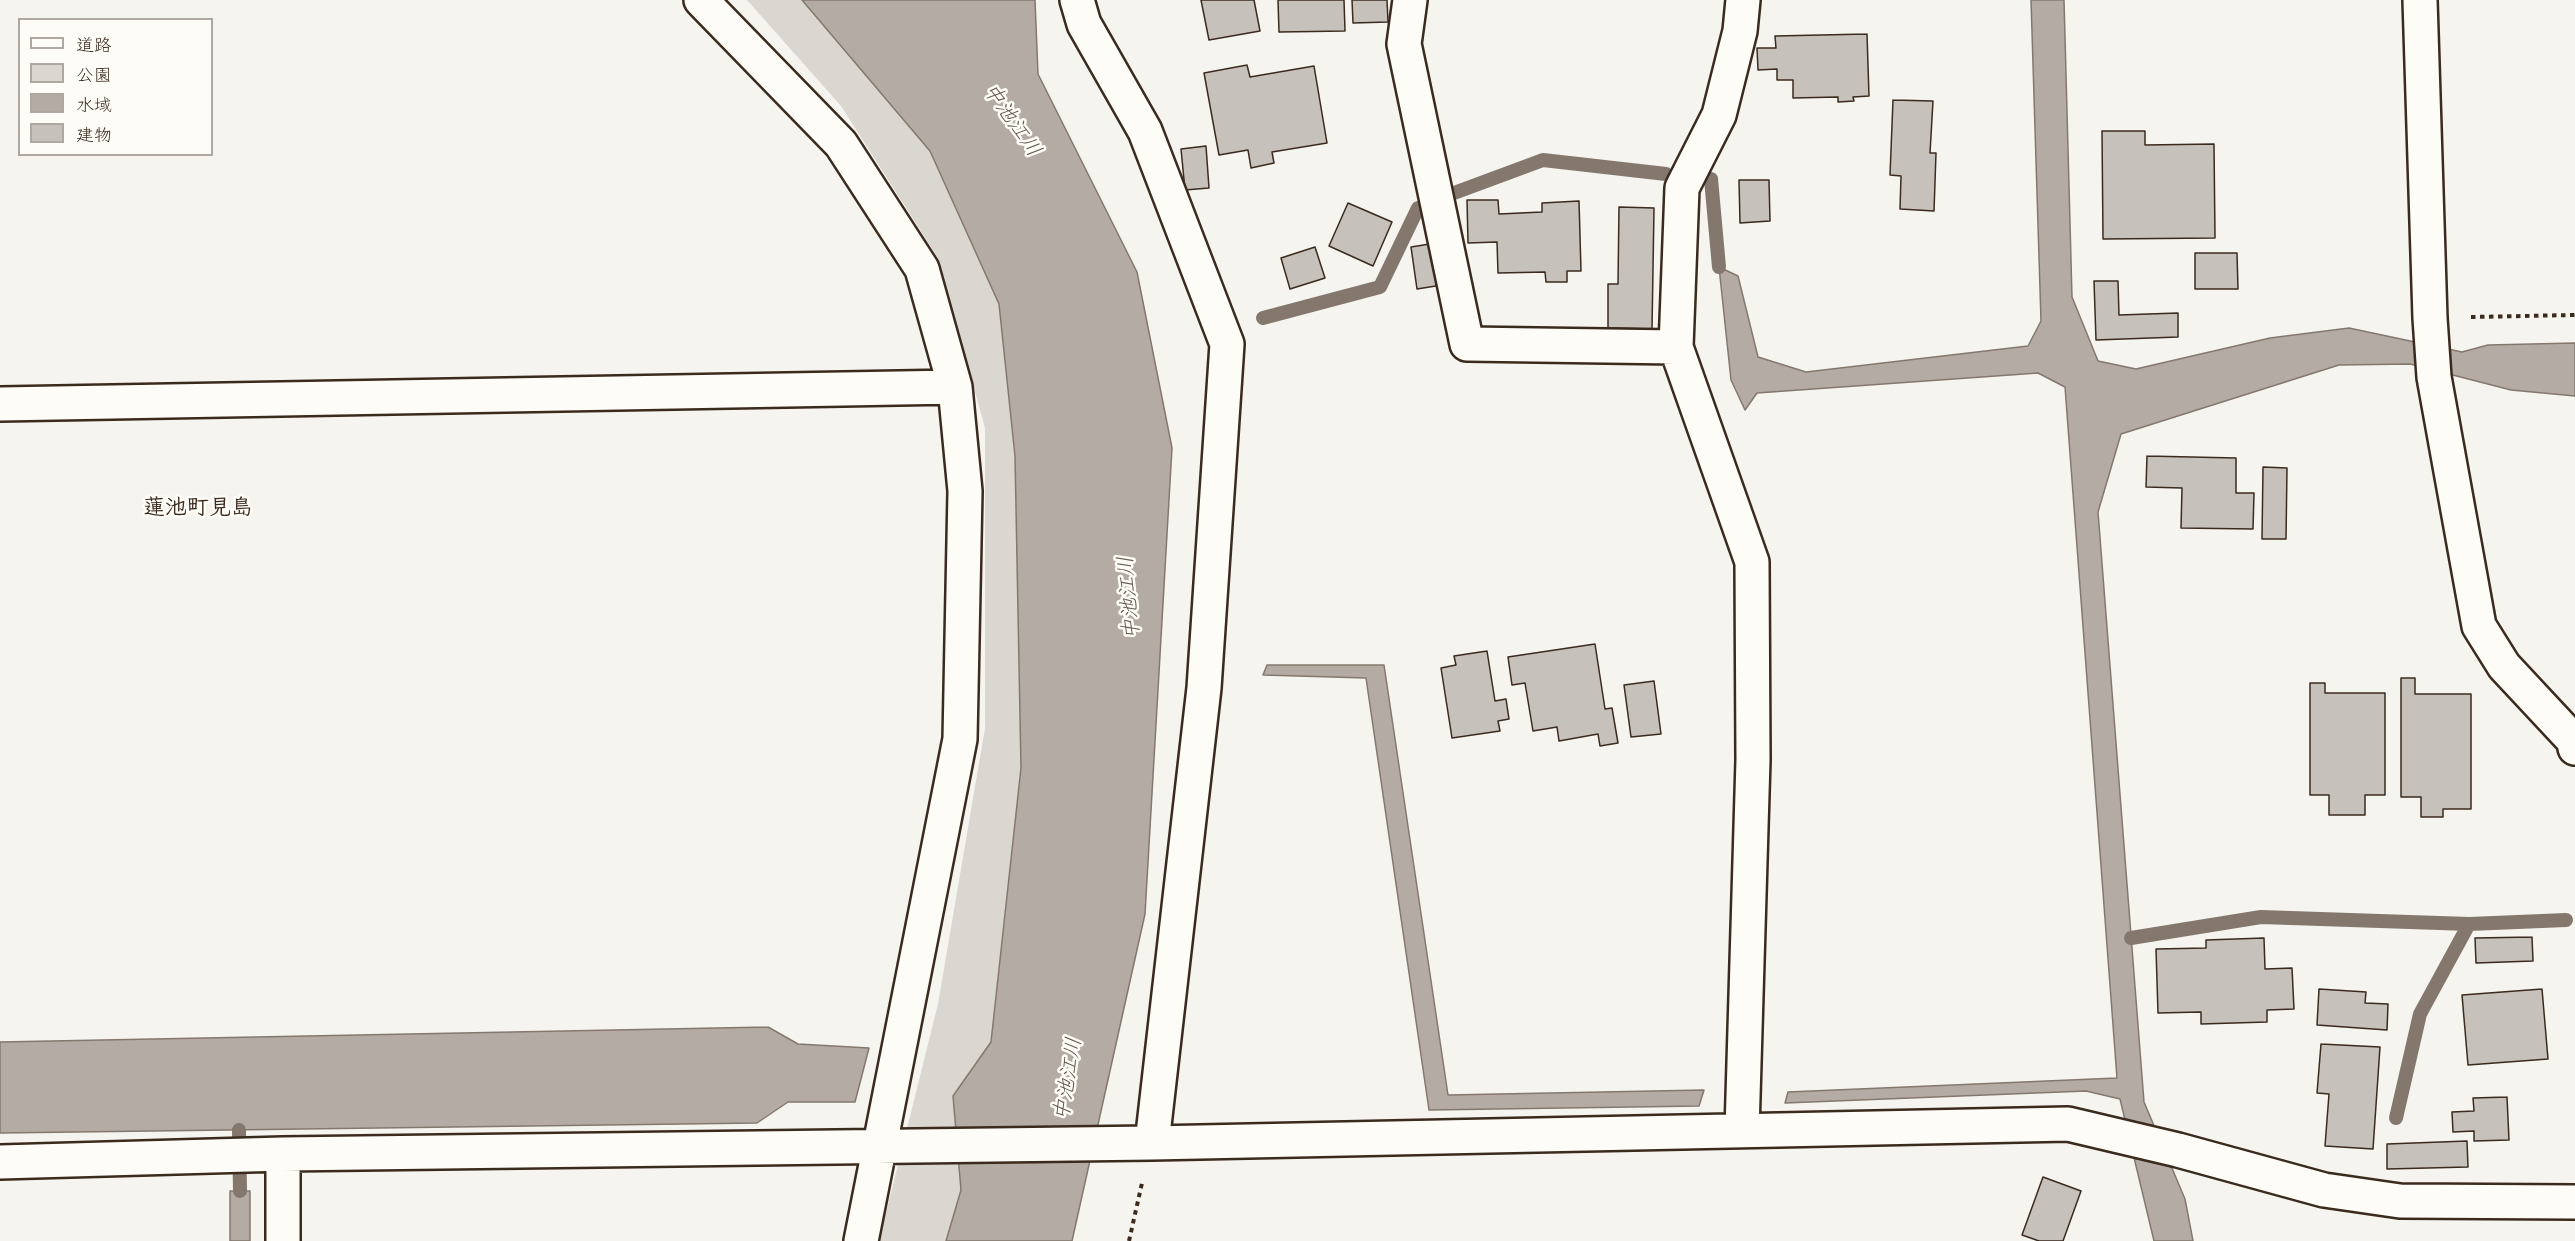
<!DOCTYPE html>
<meta charset="utf-8">
<style>
body{margin:0}
#map{position:relative;width:2575px;height:1241px;overflow:hidden;background:#f5f4ee;font-family:Delius,"Klee One",sans-serif}
canvas{display:block}
.legend{position:absolute;left:18px;top:18px;width:195px;height:138px;box-sizing:border-box;background:#fdfcf7;border:2px solid #afa8a0;margin:0;padding:8px 10px;list-style:none;font-size:18px;color:#3b2a1e}
.legend li{display:flex;align-items:center;gap:12px;height:30px}
.legend b{width:30px;border:2px solid #afa8a0}
</style>
<div id="map">
<canvas width="2575" height="1241"></canvas>
<ul class="legend">
<li><b style="height:8px;background:#fdfcf7"></b>道路</li>
<li><b style="height:16px;background:#dad6d0"></b>公園</li>
<li><b style="height:16px;background:#b4aca4"></b>水域</li>
<li><b style="height:16px;background:#c7c1bb"></b>建物</li>
</ul>
</div>
<script>
const context = document.querySelector('canvas').getContext('2d');
context.lineJoin = 'round';
function fill(path, color) {
  context.fillStyle = color;
  context.fill(path, 'evenodd');
}
function shape(rows) {
  const path = new Path2D();
  for (const r of rows) {
    path.moveTo(r[0], r[1]);
    for (let i = 2; i < r.length; i += 2) path.lineTo(r[i], r[i + 1]);
  }
  return path;
}
function strokePath(path, color, width, dash) {
  context.strokeStyle = color;
  context.lineWidth = width;
  context.lineCap = dash ? 'butt' : 'round';
  context.setLineDash(dash || []);
  context.stroke(path);
}
function label(font, color, halo, rows, align = 'center') {
  context.font = font + ' Delius,"Klee One",sans-serif';
  context.lineWidth = 5;
  context.setLineDash([]);
  context.textBaseline = 'middle';
  context.strokeStyle = halo;
  context.fillStyle = color;
  for (const [text, x, y, turn = 0] of rows) {
    context.save();
    context.translate(x, y);
    context.rotate((+turn || 0) * Math.PI / 180);
    context.textAlign = isNaN(turn) ? turn : align;
    if (halo) context.strokeText(text, 0, 0);
    context.fillText(text, 0, 0);
    context.restore();
  }
}
const green = shape([
 [747,0,802,0,930,151,999,304,1015,456,1021,768,991,1042,953,1096,961,1191,946,1241,879,1241,938,1004,985,728,985,428,938,258,841,106]
]);
const water = shape([
 [802,0,1035,0,1038,74,1137,272,1172,448,1145,914,1072,1241,946,1241,961,1190,953,1096,991,1042,1021,768,1015,456,999,304,930,151,802,0],
 [2031,0,2064,0,2072,297,2098,361,2136,369,2270,338,2349,328,2462,352,2488,345,2575,343,2575,396,2511,390,2410,364,2339,365,2121,434,2098,512,2144,1102,2185,1199,2193,1241,2154,1241,2120,1099,2086,1091,1785,1103,1788,1092,2117,1078,2065,387,2038,373,1757,393,1745,410,1731,380,1719,267,1738,276,1758,357,1806,372,2028,346,2041,321,2031,0],
 [1267,665,1384,665,1448,1095,1704,1090,1699,1106,1429,1110,1366,678,1263,675,1267,665],
 [768,1027,798,1044,869,1048,855,1102,788,1102,757,1123,0,1133,0,1042,768,1027],
 [230,1191,250,1191,250,1241,230,1241,230,1191]
]);
const stream = shape([
 [1711,179,1719,267],
 [1454,193,1543,160,1666,174],
 [1263,318,1380,287,1418,208],
 [2131,938,2261,917,2469,924,2566,920],
 [2396,1118,2420,1014,2469,924],
 [239,1130,240,1191]
]);
const building = shape([
 [1201,0,1254,0,1260,31,1209,40,1201,0],
 [1278,0,1344,0,1345,31,1279,32,1278,0],
 [1352,0,1387,0,1388,22,1353,23,1352,0],
 [1867,34,1869,96,1853,97,1854,101,1838,102,1838,97,1793,98,1793,80,1777,80,1777,69,1758,70,1757,48,1776,48,1775,36,1867,34],
 [1247,65,1250,77,1314,66,1327,143,1272,152,1274,163,1251,168,1248,150,1219,155,1204,73,1247,65],
 [1893,100,1933,101,1930,153,1936,153,1934,211,1900,209,1901,176,1890,175,1893,100],
 [2102,131,2145,131,2145,145,2214,144,2215,238,2103,239,2102,131],
 [1206,146,1209,188,1185,190,1181,149,1206,146],
 [1739,180,1769,180,1770,221,1740,223,1739,180],
 [1467,200,1498,200,1499,214,1542,212,1542,203,1579,201,1581,271,1567,271,1567,282,1546,282,1545,272,1498,273,1497,242,1468,243,1467,200],
 [1348,203,1392,222,1373,266,1329,246,1348,203],
 [1619,207,1654,208,1652,329,1608,328,1608,284,1618,284,1619,207],
 [1436,243,1442,285,1417,289,1411,247,1436,243],
 [1315,247,1325,278,1290,289,1281,258,1315,247],
 [2195,253,2237,253,2238,289,2195,289,2195,253],
 [2094,281,2118,281,2119,315,2178,313,2178,337,2096,340,2094,281],
 [2147,456,2236,458,2236,493,2254,493,2253,529,2181,528,2182,488,2146,487,2147,456],
 [2263,467,2287,468,2286,539,2262,539,2263,467],
 [1595,644,1605,709,1612,708,1618,743,1600,746,1598,734,1559,741,1557,727,1533,731,1525,683,1512,685,1508,657,1595,644],
 [1487,651,1495,701,1506,699,1509,719,1498,721,1500,731,1452,738,1441,668,1456,665,1454,656,1487,651],
 [2401,678,2415,678,2415,694,2471,694,2471,809,2443,809,2443,817,2421,817,2421,797,2401,797,2401,678],
 [1654,681,1661,734,1631,737,1624,685,1654,681],
 [2310,683,2325,683,2325,693,2385,693,2385,795,2365,795,2365,815,2329,815,2329,795,2310,795,2310,683],
 [2532,937,2533,961,2476,963,2475,938,2532,937],
 [2264,938,2265,969,2292,968,2294,1009,2267,1010,2267,1022,2201,1024,2201,1012,2158,1013,2156,949,2206,948,2206,940,2264,938],
 [2319,989,2366,992,2365,1003,2388,1004,2387,1030,2317,1025,2319,989],
 [2542,989,2548,1059,2468,1065,2462,995,2542,989],
 [2321,1044,2380,1047,2373,1149,2325,1146,2329,1094,2317,1093,2321,1044],
 [2507,1097,2509,1140,2474,1141,2474,1131,2453,1132,2452,1112,2474,1111,2473,1098,2507,1097],
 [2467,1141,2468,1167,2387,1169,2387,1144,2467,1141],
 [2043,1177,2081,1191,2063,1241,2039,1241,2022,1235,2043,1177]
]);
const path = shape([
 [2471,317,2575,315],
 [1129,1241,1142,1183]
]);
const street = shape([
 [701,0,841,144,922,269,955,387,965,491,960,739,861,1241],
 [1077,0,1084,24,1145,131,1227,344,1204,688,1152,1143],
 [1410,0,1404,44,1467,344,1676,347],
 [2420,0,2430,318,2434,377,2479,626,2504,666,2574,741,2575,748],
 [0,404,955,387],
 [1742,1130,1753,760,1752,562,1676,347,1682,188,1719,115,1740,31,1743,0],
 [283,1154,283,1241],
 [0,1162,283,1154,1152,1143,2068,1124,2178,1150,2324,1190,2400,1201,2575,1202]
]);
const waterNames = [
 ["中池江川",1012,120,55],
 ["中池江川",1129,598,-95],
 ["中池江川",1068,1079,-81]
];
const quarterNames = [
 ["蓮池町見島",198,508]
];
fill(green, '#dad6d0');
fill(water, '#b4aca4');
strokePath(water, '#84786e', 1.5);
strokePath(stream, '#84786e', 14);
fill(building, '#c7c1bb');
strokePath(building, '#3b2a1e', 1.5);
strokePath(street, '#3b2a1e', 38);
strokePath(path, '#3b2a1e', 4, [4.5, 4.5]);
strokePath(street, '#fdfcf7', 33);
label('italic 21px', '#65584d', '#fdfcf7', waterNames);
label('bold 22px', '#3b2a1e', '#fdfcf7', quarterNames);
</script>
